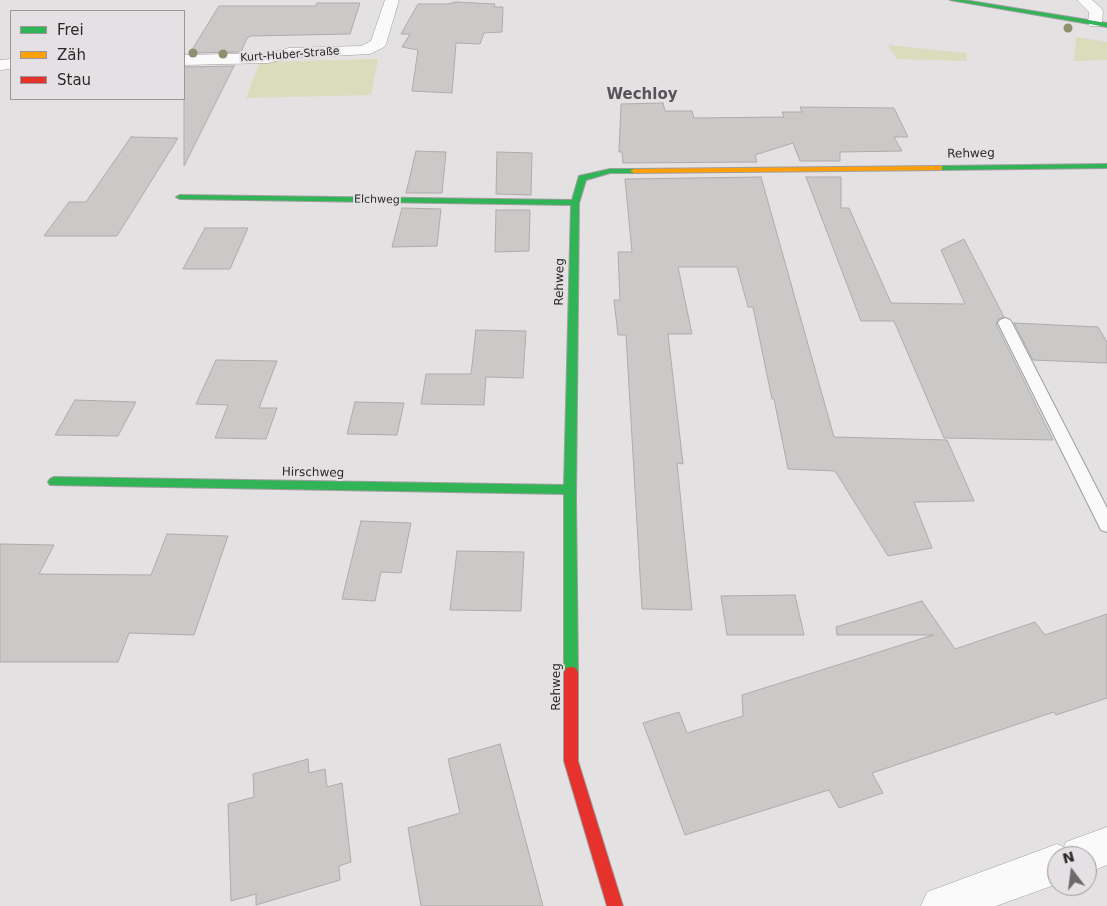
<!DOCTYPE html>
<meta charset="utf-8">
<style>
body{margin:0}
#map{position:relative;width:1107px;height:906px;overflow:hidden;background:#e3e1e2;font-family:"DejaVu Sans",sans-serif}
canvas{display:block}
.legend{position:absolute;left:10px;top:10px;width:175px;height:90px;box-sizing:border-box;background:#e4e0e3;border:1px solid #9a9799;margin:0;padding:6px 9px;list-style:none;font-size:15px;color:#2a292a}
.legend li{display:flex;align-items:center;gap:10px;height:25px}
.legend b{width:25px;border:1px solid #9a9799}
.north{position:absolute;left:1047px;top:846px;width:50px;height:50px;box-sizing:border-box;background:#e4e0e3;border:1px solid #9a9799;border-radius:50%;rotate:345deg;font-size:14px;font-weight:700;line-height:20px;text-align:center;color:#2a292a}
.north::after{content:'';display:block;margin:auto;width:18px;height:22px;background:#6b696a;clip-path:polygon(50% 0,100% 100%,50% 72%,0 100%)}
</style>
<div id="map">
<canvas width="1107" height="906"></canvas>
<ul class="legend">
<li><b style="height:6px;background:#30b455"></b>Frei</li>
<li><b style="height:6px;background:#ff9f0a"></b>Zäh</li>
<li><b style="height:6px;background:#e5322d"></b>Stau</li>
</ul>
<div class="north">N</div>
</div>
<script>
const context = document.querySelector('canvas').getContext('2d');
context.lineJoin = 'round';
function fill(path, color) {
  context.fillStyle = color;
  context.fill(path, 'evenodd');
}
function shape(rows) {
  const path = new Path2D();
  for (const r of rows) {
    path.moveTo(r[0], r[1]);
    for (let i = 2; i < r.length; i += 2) path.lineTo(r[i], r[i + 1]);
  }
  return path;
}
function strokePath(path, color, width, dash) {
  context.strokeStyle = color;
  context.lineWidth = width;
  context.lineCap = dash ? 'butt' : 'round';
  context.setLineDash(dash || []);
  context.stroke(path);
}
function label(font, color, halo, rows, align = 'center') {
  context.font = font + ' "DejaVu Sans",sans-serif';
  context.lineWidth = 4;
  context.setLineDash([]);
  context.textBaseline = 'middle';
  context.strokeStyle = halo;
  context.fillStyle = color;
  for (const [text, x, y, turn = 0] of rows) {
    context.save();
    context.translate(x, y);
    context.rotate((+turn || 0) * Math.PI / 180);
    context.textAlign = isNaN(turn) ? turn : align;
    if (halo) context.strokeText(text, 0, 0);
    context.fillText(text, 0, 0);
    context.restore();
  }
}
const green = shape([
 [1076,37,1107,42,1107,60,1074,61],
 [888,45,966,53,967,61,897,59],
 [378,59,371,95,246,98,260,62]
]);
const building = shape([
 [456,2,495,4,494,7,503,7,502,32,484,33,480,44,456,43,452,93,412,91,418,50,402,47,410,34,401,34,418,4,448,4,456,2],
 [317,3,360,3,350,34,251,36,247,38,241,52,190,53,219,6,316,6,317,3],
 [234,66,184,166,184,67,234,66],
 [663,103,665,111,692,111,694,118,784,117,782,112,802,112,800,107,894,108,908,137,894,137,902,151,840,152,840,161,800,161,793,143,755,155,757,162,623,163,622,152,619,152,621,104,663,103],
 [131,137,178,138,117,236,44,236,69,202,86,202,131,137],
 [416,151,446,152,442,193,406,193,416,151],
 [497,152,532,153,531,195,496,194,497,152],
 [761,177,834,437,947,440,974,501,914,502,932,548,888,556,835,471,788,469,774,399,772,399,753,307,748,307,737,267,678,267,692,334,668,334,683,464,677,463,692,610,642,609,626,335,618,335,614,300,620,300,618,252,632,252,625,179,761,177],
 [806,177,841,177,841,208,849,208,891,303,965,304,941,250,964,239,1004,317,998,319,996,324,1053,440,944,438,894,321,861,321,806,177],
 [402,208,441,209,437,246,392,247,402,208],
 [496,210,530,210,529,251,495,252,496,210],
 [205,228,248,228,230,269,183,269,205,228],
 [1014,323,1098,327,1107,342,1107,363,1033,360,1014,323],
 [476,330,526,331,523,378,486,377,484,405,421,404,426,374,471,374,476,330],
 [216,360,277,361,259,408,277,408,266,439,215,438,228,405,196,404,216,360],
 [75,400,136,402,118,436,55,435,75,400],
 [355,402,404,403,397,435,347,434,355,402],
 [361,521,411,523,401,573,381,572,375,601,342,599,361,521],
 [167,534,228,536,194,635,129,633,118,662,0,662,0,544,54,545,39,574,151,575,167,534],
 [457,551,524,552,521,611,450,610,457,551],
 [795,595,804,635,727,635,721,596,795,595],
 [922,601,955,649,1035,622,1045,635,1107,614,1107,698,1056,715,1054,712,872,773,883,793,839,808,829,790,685,835,643,723,679,712,687,733,743,716,742,695,933,635,837,635,836,627,922,601],
 [500,744,543,906,421,906,408,828,460,813,448,759,500,744],
 [308,759,309,773,325,769,327,787,342,783,351,862,339,866,340,880,256,905,256,894,231,901,228,804,254,797,253,774,308,759]
]);
const lane = shape([
 [1005,318,1010,320,1012,323,1107,508,1107,532,1101,530,998,323,1000,320,1005,318]
]);
const street = shape([
 [385,0,399,0,386,44,384,47,370,54,289,58,268,63,184,65,184,55,268,53,289,48,361,46,371,41,385,0],
 [1077,0,1092,0,1101,8,1103,11,1102,23,1100,26,1090,26,1088,23,1089,12,1077,0],
 [11,59,11,69,0,70,0,60,11,59],
 [1107,827,1107,865,1087,873,1087,856,1057,856,1057,884,996,906,921,906,927,892,1057,844,1064,847,1066,842,1107,827]
]);
const fast = shape([
 [950,0,964,0,1107,23,1107,27,950,0],
 [1107,164,1107,168,939,170,935,168,939,166,1107,164],
 [610,169,634,169,638,171,634,173,610,173,586,180,579,203,576,498,578,673,576,678,571,679,566,678,564,673,564,494,50,485,48,482,50,479,54,477,564,485,571,205,180,199,176,197,180,195,572,200,579,176,610,169]
]);
const slow = shape([
 [939,166,942,166,942,170,634,173,630,171,634,169,939,166]
]);
const jam = shape([
 [571,667,576,668,578,673,578,761,623,906,607,906,564,761,564,673,566,668,571,667]
]);
const trees = [
 [1068,28],
 [193,53],
 [223,54]
];
const farStreetnames = [
 ["Kurt-Huber-Straße",290,55,-4],
 ["Elchweg",377,200,1]
];
const streetNames = [
 ["Rehweg",971,154,-1],
 ["Rehweg",560,282,-89],
 ["Hirschweg",313,473,1],
 ["Rehweg",557,687,-90]
];
const farDistrictnames = [
 ["Wechloy",642,95]
];
fill(green, '#dadcbc');
fill(building, '#cac9c8');
strokePath(building, '#adabab', 1);
strokePath(lane, '#9f9e9f', 2);
strokePath(street, '#9f9e9f', 1);
strokePath(fast, '#9f9e9f', 2);
strokePath(slow, '#9f9e9f', 2);
strokePath(jam, '#9f9e9f', 2);
fill(lane, '#fbfafb');
fill(street, '#fbfafb');
fill(fast, '#30b455');
fill(slow, '#ff9f0a');
fill(jam, '#e5322d');
context.fillStyle = '#8f9070';
for (const [x, y] of trees) {
  context.beginPath();
  context.arc(x, y, 4.5, 0, 2 * Math.PI);
  context.fill();
}
label('11px', '#2a292a', '#e4e0e3', farStreetnames);
label('12px', '#2a292a', '#e4e0e3', streetNames);
label('bold 15px', '#575357', '#e4e0e3', farDistrictnames);
</script>
